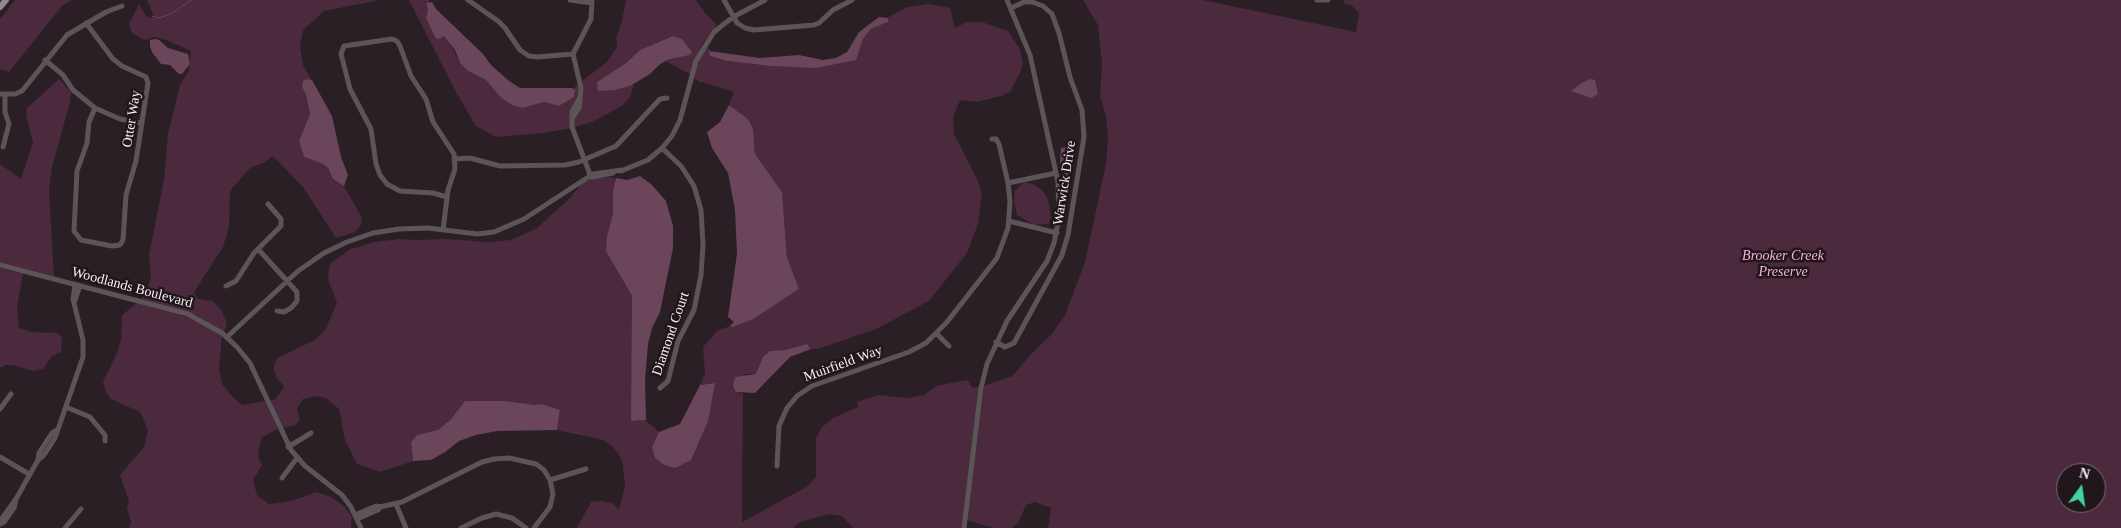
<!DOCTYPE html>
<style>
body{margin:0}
#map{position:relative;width:2121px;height:528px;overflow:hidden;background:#2a1f25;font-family:"Times New Roman",serif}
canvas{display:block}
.north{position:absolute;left:2056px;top:463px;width:50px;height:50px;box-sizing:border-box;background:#21161c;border:1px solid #776d72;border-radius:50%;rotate:14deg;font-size:14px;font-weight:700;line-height:20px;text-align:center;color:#f7f0f4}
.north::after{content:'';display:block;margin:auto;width:18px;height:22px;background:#41d4a1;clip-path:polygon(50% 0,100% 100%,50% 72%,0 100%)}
</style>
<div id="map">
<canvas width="2121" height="528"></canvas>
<div class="north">N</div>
</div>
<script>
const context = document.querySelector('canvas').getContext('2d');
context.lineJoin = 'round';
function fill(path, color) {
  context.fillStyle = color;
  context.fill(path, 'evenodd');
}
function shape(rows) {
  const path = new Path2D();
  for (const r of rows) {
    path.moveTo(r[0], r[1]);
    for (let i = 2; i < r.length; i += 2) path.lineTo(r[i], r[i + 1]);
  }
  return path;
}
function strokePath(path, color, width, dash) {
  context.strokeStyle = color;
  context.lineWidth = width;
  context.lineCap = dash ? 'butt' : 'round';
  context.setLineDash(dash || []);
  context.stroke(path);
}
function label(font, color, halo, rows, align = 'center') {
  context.font = font + ' "Times New Roman",serif';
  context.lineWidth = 5;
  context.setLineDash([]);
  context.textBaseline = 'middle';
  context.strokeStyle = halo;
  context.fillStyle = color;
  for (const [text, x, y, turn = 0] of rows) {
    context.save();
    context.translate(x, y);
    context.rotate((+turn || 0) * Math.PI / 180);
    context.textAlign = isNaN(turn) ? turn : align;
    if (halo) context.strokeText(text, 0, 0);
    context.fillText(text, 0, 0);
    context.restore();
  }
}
const green = shape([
 [15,0,72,0,62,6,9,72,0,69,0,19],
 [147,0,380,0,324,11,303,30,300,46,303,65,311,79,308,79,302,87,306,95,310,114,299,141,304,157,323,164,328,168,333,179,344,186,362,218,361,225,355,232,336,238,303,187,273,156,265,162,250,168,230,191,229,227,223,247,194,292,198,299,213,301,221,310,227,323,224,332,196,315,141,299,147,291,151,277,149,255,164,179,168,134,180,85,189,70,191,51,166,40,154,37,144,40,132,33,129,24,139,4,146,16,152,18,154,16],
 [409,0,429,0,429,2,426,4,428,10,426,18,450,43,460,63,468,71,486,80,500,97,523,108,544,102,559,106,574,97,575,91,573,89,578,84,579,94,571,128,544,133,496,137,476,126,457,94],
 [626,0,696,0,705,13,716,24,715,28,703,43,690,74,665,61,690,55,682,39,673,36,640,50,626,63,597,82,615,90,634,84,630,97,622,106,592,122,574,127,574,120,579,113,582,81,607,62,617,47,616,38,622,21],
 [1083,0,1203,0,1356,32,1359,13,1351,5,1345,4,1343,0,2121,0,2121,528,1048,528,1051,508,1035,502,1026,505,1018,523,1012,528,993,528,967,520,984,386,1012,376,1035,350,1051,335,1065,315,1085,262,1106,164,1108,138,1106,117,1100,96,1102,63,1098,25],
 [2066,473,2096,473,2096,503,2066,503],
 [929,4,950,8,955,28,967,22,982,22,1008,31,1020,49,1023,63,1021,70,1011,91,1001,96,976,102,960,100,953,117,954,134,977,179,982,193,978,224,967,253,929,301,876,329,818,349,811,349,807,344,774,352,756,374,745,374,736,392,743,394,742,522,808,486,816,477,816,438,822,427,833,418,858,407,857,402,878,395,906,398,924,395,936,386,967,380,973,388,980,387,962,528,853,528,842,516,829,514,800,522,793,528,577,528,591,502,601,501,612,503,619,509,625,487,623,465,620,456,612,446,603,440,557,430,560,410,542,404,535,405,506,401,465,401,451,419,438,430,417,435,411,442,413,461,380,472,357,464,345,440,339,409,326,398,316,396,303,399,297,408,300,419,296,425,282,428,270,401,276,399,284,386,276,377,274,369,275,362,279,357,315,340,326,329,337,302,328,280,329,268,332,262,351,249,374,242,398,239,417,240,447,239,488,242,511,240,537,228,570,198,582,183,591,179,608,177,616,178,613,191,613,214,607,236,621,277,632,296,632,421,645,420,659,432,652,447,655,458,664,465,675,468,715,383,700,385,705,373,703,347,717,331,730,326,733,327,799,289,787,257,782,192,755,154,754,140,739,112,729,105,734,92,702,82,701,83,693,77,698,62,706,46,711,51,709,51,728,61,770,66,816,67,856,60,863,39,871,29,888,22,887,18,907,7],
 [59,79,71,92,70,102,52,167,49,191,54,276,0,263,0,164,21,179,33,143,26,115,27,108],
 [1024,182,1033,184,1043,191,1048,200,1051,217,1049,224,1034,225,1017,215,1014,202,1015,191],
 [0,268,23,274,17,307,19,328,31,332,57,333,62,337,61,352,52,356,43,369,33,371,13,365,6,365,0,368],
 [137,303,195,319,222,336,219,369,222,384,232,396,242,405,266,401,278,429,262,437,259,447,258,457,262,465,253,480,257,495,269,504,291,501,317,492,333,498,345,507,352,517,351,528,129,528,131,522,127,508,129,501,120,475,144,447,148,430,140,412,111,399,106,392,103,382,117,353,121,339,122,315]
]);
const water = shape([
 [432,2,436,9,483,54,491,65,509,81,520,88,572,88,575,90,574,97,559,106,544,102,523,108,512,105,500,97,486,80,468,71,460,63,455,50,444,36,438,39,435,37,426,18,428,10,426,3],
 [879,17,888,18,888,22,871,29,863,39,856,60,816,68,770,66,728,61,710,56,709,51,760,58,799,55,823,60,836,58,847,52,859,32],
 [673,36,682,39,692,52,690,55,667,60,659,65,650,74,630,86,615,90,598,91,597,82,626,63,640,50],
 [155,39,159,40,168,48,188,54,190,64,182,74,179,74,170,65,161,64,152,52,150,46,150,40],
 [308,79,312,80,332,116,341,157,348,175,344,186,333,179,328,168,323,164,304,157,299,141,310,114,306,95,302,87,303,81],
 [1591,79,1595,80,1598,94,1591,98,1571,91,1583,82],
 [729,105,748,119,753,129,755,154,782,192,787,257,799,289,753,319,733,327,730,326,734,322,728,317,737,254,735,210,728,173,712,148,707,132,720,122],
 [1068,147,1076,150,1069,186,1060,162,1061,148],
 [640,176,651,184,666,201,673,226,673,248,660,312,652,328,648,344,645,380,646,420,631,421,632,296,606,251,607,236,613,214,613,191,616,178,627,180],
 [807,344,811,349,790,357,755,393,736,392,733,386,735,377,756,374,763,357,770,351,784,350],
 [715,383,708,421,691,460,675,468,664,465,655,458,652,447,659,432,680,424,700,385],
 [465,401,506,401,535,405,542,404,560,410,557,430,497,431,476,435,459,441,445,452,431,460,413,461,411,442,417,435,438,430,451,419]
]);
const stream = shape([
 [152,16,159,18,171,14,191,0]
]);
const minor = shape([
 [468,0,498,21,505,28,520,50,529,56,537,57,573,54],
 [570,0,592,3],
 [724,0,737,23,745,28,754,30,814,25,819,23,833,10,852,0],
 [1317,0,1328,0],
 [86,23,113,59,122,66,146,77,148,83,136,161,126,195,123,240,120,245,112,246,81,240,74,231,77,171,87,143,89,122,95,108],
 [45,60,63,75,73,90,95,108,120,119,141,123],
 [0,94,15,94,22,91,67,35,106,12,122,6],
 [579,99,572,112,572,127,591,177],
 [572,119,579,108,581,88,573,54,591,19,592,0],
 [3,147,9,124,5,112,5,95],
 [455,159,470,158,500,166,565,165,579,162,616,146,660,99,667,98],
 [621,171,648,160,662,148,672,136,680,120,696,61,714,32,733,17,765,0],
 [592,177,613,173],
 [1008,183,1056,173],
 [1009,221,1057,233],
 [443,230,448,190,455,169,454,154,433,122,426,99,411,76,400,46,397,41,392,39,344,46,341,54,350,89,371,129,376,164,380,175,387,184,400,191,433,193,447,197],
 [258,249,297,292,297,301,291,308,284,312,277,311],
 [0,265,188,314,222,333,237,347,250,363,291,450,305,466,342,495,351,507,361,528],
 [226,286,236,281,254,253,281,226,281,219,268,204],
 [74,303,80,286],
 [937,334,949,346],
 [227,337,298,271,324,253,347,242,373,233,399,229,428,228,477,234,494,232,524,219,593,174,622,170],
 [996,342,1005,347,1014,343,1062,255,1068,235,1084,137,1082,110,1070,77,1059,33,1052,14,1043,6,1032,2,1024,2,1011,8],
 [660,388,668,381,678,341,694,310,701,275,703,245,701,210,694,186,681,166,662,148],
 [66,407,90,417,105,435,105,441],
 [0,409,11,394],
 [288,447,311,433],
 [0,457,29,474],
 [38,460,44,455,55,438,83,357,83,340,73,299,75,285],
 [777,466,779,426,787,408,797,396,812,386,909,352,926,343,947,322,997,258,1008,228,1010,202,1008,183,999,144,996,139,992,139],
 [282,478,297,458],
 [550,480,586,469],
 [396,504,406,528],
 [355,515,376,506,380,507,402,502,482,462,494,459,509,458,536,464,544,470,550,480,553,494,550,507,534,528],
 [357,519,378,510,380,507],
 [0,521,16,499,38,460,39,453,52,433,57,430],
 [0,524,4,522,14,508,16,499],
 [65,528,81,509],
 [461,528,482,518,496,514,512,518,526,528],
 [964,528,981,388,987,364,1007,321,1047,261,1054,243,1059,218,1058,182,1030,55,1007,0]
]);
const major = shape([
 [0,7,6,0]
]);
const streetNames = [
 ["Otter Way",132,119,-81],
 ["Warwick Drive",1065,183,-81],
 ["Woodlands Boulevard",132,288,15],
 ["Diamond Court",671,334,-71],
 ["Muirfield Way",843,364,-20]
];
const parkNames = [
 ["Brooker Creek",1783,256],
 ["Preserve",1783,272]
];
fill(green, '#4a2a3c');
fill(water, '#6b455a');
strokePath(stream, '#6b455a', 1);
strokePath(minor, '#5b5558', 5);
strokePath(major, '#93878d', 6);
label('14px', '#f7f0f4', '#21161c', streetNames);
label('italic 14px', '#f7b4d8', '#21161c', parkNames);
</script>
